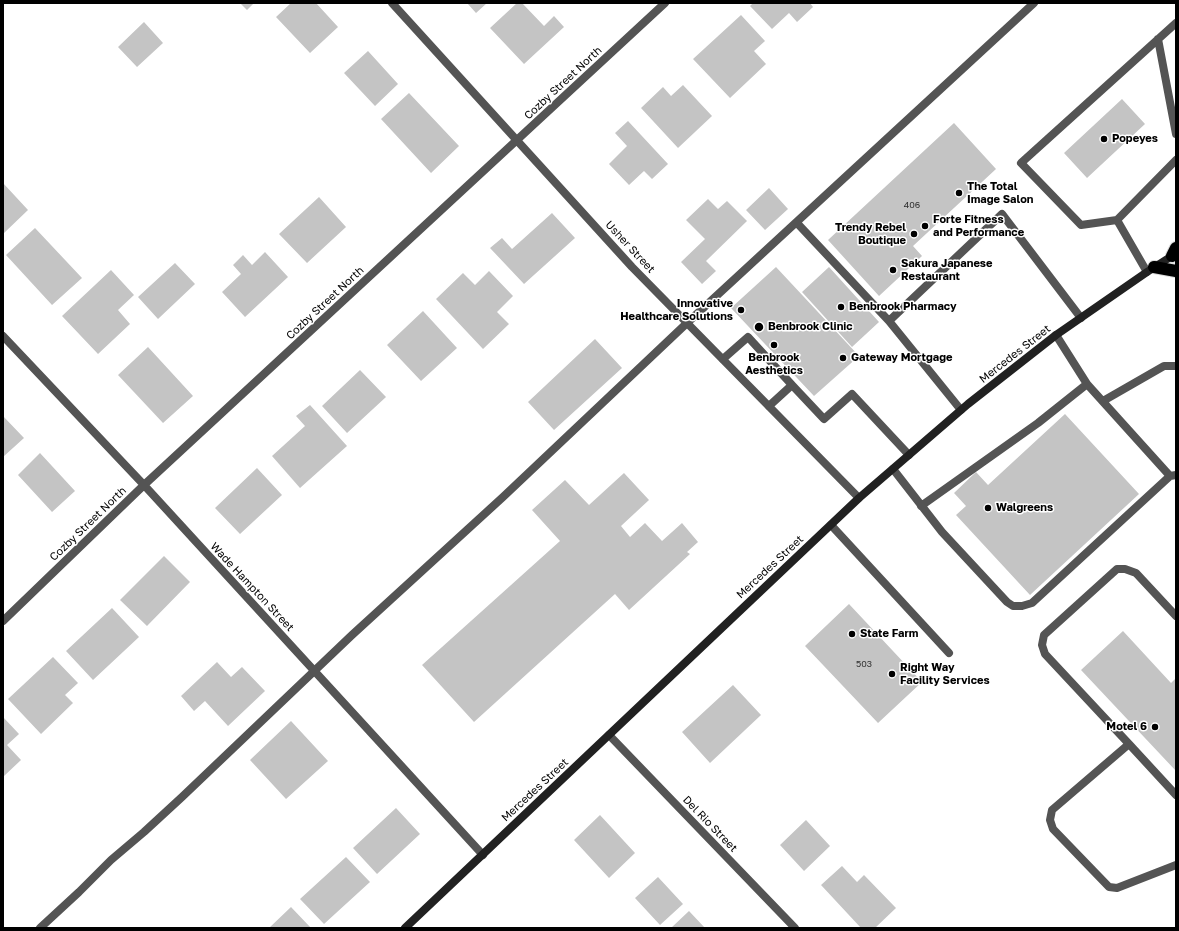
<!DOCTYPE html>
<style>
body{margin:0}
#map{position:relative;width:1179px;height:931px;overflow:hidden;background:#fff;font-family:"Golos Text",sans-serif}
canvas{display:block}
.frame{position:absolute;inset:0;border:4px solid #000;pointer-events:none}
</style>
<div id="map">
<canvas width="1179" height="931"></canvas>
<div class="frame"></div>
</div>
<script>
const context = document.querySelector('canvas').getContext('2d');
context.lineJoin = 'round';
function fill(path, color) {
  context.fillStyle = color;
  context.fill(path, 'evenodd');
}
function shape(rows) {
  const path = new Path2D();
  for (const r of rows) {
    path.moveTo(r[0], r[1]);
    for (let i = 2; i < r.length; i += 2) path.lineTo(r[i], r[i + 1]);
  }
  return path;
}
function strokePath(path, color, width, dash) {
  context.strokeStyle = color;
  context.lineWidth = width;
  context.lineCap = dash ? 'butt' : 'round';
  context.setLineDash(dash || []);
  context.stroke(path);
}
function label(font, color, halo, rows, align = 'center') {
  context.font = font + ' "Golos Text",sans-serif';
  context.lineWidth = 3;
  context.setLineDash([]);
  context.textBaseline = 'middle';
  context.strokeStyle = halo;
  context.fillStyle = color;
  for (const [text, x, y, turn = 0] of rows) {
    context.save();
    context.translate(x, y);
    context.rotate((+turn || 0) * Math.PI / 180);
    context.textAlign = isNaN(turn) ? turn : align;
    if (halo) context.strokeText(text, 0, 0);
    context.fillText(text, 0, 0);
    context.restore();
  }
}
const building = shape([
 [240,3,254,3,247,10],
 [291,3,316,3,338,27,310,53,276,17],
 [467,3,487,3,476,13],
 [517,3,522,3,544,26,554,16,564,27,524,64,490,28],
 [753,3,810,3,813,7,797,22,789,13,772,29,750,6],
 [741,15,765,41,754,51,766,64,730,98,693,59],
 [144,22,163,43,137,67,118,47],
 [368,51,398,84,375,106,344,73],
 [683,85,712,116,678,148,641,108,663,87,671,96],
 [409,93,459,146,431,173,381,119],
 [1122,99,1145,124,1087,178,1064,153],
 [628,121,668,164,652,179,644,171,629,185,609,164,627,146,615,133],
 [954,123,996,169,913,246,922,256,879,296,828,240],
 [3,183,28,210,3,234],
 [769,188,788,209,765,230,746,210],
 [319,197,346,227,307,263,279,234],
 [708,199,718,209,727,201,747,221,706,261,716,271,702,284,681,262,705,239,686,220],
 [552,213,575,238,524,284,490,248,502,238,512,249],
 [35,228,82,278,52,305,6,255],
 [265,252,288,277,245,317,222,292,241,274,233,265,243,255,252,265],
 [175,263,195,284,158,319,138,297],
 [776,267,859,356,814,396,731,308],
 [829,267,879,322,852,347,802,292],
 [111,270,134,295,118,310,130,324,98,354,62,316],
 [489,271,513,296,497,312,509,324,483,349,436,299,463,273,475,285],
 [423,311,457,348,421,381,387,345],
 [595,339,622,368,554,430,528,402],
 [148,347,193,396,163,423,118,375],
 [360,370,386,397,347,433,322,406],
 [310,405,347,446,300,488,272,456,305,426,296,416],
 [1065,414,1139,494,1030,595,956,515,966,506,954,493,976,472,988,485],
 [3,416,24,438,3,457],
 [40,453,75,491,52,512,18,475],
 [257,468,282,495,240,534,215,508],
 [624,473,649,500,621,526,630,537,645,523,662,541,682,523,698,542,687,552,690,554,629,610,615,594,474,722,422,665,560,541,532,510,565,480,589,505],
 [164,556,190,582,147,626,120,600],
 [849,604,922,682,878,723,805,646],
 [112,608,139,637,93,680,66,651],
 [1123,631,1171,683,1176,678,1176,771,1081,670],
 [53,657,78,683,65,695,73,703,41,734,8,699],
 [217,662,231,677,242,667,265,691,228,726,205,701,194,711,181,696],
 [733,685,761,715,710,763,682,732],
 [3,717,19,734,7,745,21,760,3,777],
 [291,721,328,761,286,799,250,760],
 [396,808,420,834,377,874,353,848],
 [600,815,635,853,609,878,574,840],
 [806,820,830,846,804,871,780,845],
 [346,857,370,882,324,924,300,899],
 [842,866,857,882,864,875,896,908,875,928,861,928,821,885],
 [658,877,683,904,660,925,635,898],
 [291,907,311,928,269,928],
 [689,911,705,928,671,928]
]);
const lane = shape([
 [1158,39,1176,134],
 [1117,220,1176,160],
 [797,223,889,321,961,410],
 [1147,272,1117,220,1081,225,1021,163,1176,23],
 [889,321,1002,214,1081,318],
 [1056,335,1087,384,1170,476],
 [723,359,748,337,792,385],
 [1103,401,1164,366,1176,366],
 [769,406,792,385,824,419,852,394,909,455],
 [893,469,942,532,1007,602,1013,606,1022,606,1032,603,1170,476,1176,475],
 [921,506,1038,423,1087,384],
 [831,525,949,653],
 [1176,616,1136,573,1125,569,1117,569,1044,635,1042,645,1045,654,1129,744,1052,810,1050,820,1053,829,1109,887,1117,888,1176,865],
 [1129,744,1176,795],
 [40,928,79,892,111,860,144,832,182,797,352,635,503,497,687,323,1034,3]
]);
const street = shape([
 [392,3,632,267,859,498],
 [3,336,144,485,483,855],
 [3,621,144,485,665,3],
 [609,735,795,928]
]);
const secondary = shape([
 [405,928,859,498,968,404,1056,335,1147,272,1175,254]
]);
const highway = shape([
 [1172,256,1176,248],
 [1154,267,1176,271]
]);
const markers = [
 [1104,139,4,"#000"],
 [959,193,4,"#000"],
 [925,226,4,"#000"],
 [914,234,4,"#000"],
 [893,270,4,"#000"],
 [841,307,4,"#000"],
 [741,310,4,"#000"],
 [759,327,5,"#000"],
 [774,345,4,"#000"],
 [843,358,4,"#000"],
 [988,508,4,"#000"],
 [852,634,4,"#000"],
 [892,674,4,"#000"],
 [1155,727,4,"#000"]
];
const numberNames = [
 ["406",912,205],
 ["503",864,664]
];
const streetNames = [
 ["Cozby Street North",563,83,-43],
 ["Usher Street",630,247,47],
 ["Cozby Street North",325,303,-43],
 ["Mercedes Street",1015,354,-38],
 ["Cozby Street North",88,524,-44],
 ["Mercedes Street",770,567,-43],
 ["Wade Hampton Street",252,587,47],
 ["Mercedes Street",535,790,-43],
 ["Del Rio Street",710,824,46]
];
const poiNames = [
 ["Popeyes",1112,139],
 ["The Total",967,187],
 ["Image Salon",967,200],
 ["Forte Fitness",933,220],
 ["and Performance",933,233],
 ["Trendy Rebel",906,228,"right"],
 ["Boutique",906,241,"right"],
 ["Sakura Japanese",901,264],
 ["Restaurant",901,277],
 ["Innovative",733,304,"right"],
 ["Healthcare Solutions",733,317,"right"],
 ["Benbrook Pharmacy",849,307],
 ["Benbrook Clinic",768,327],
 ["Benbrook",774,358,"center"],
 ["Aesthetics",774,371,"center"],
 ["Gateway Mortgage",851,358],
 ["Walgreens",996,508],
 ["State Farm",860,634],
 ["Right Way",900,668],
 ["Facility Services",900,681],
 ["Motel 6",1147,727,"right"]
];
fill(building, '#c4c4c4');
strokePath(highway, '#dbdbdb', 14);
strokePath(lane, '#545454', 8);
strokePath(street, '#545454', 8);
strokePath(secondary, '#212121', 8);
strokePath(highway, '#000', 12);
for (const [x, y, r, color] of markers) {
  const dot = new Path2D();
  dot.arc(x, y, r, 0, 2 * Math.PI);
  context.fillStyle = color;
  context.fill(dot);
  strokePath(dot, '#fff', 1.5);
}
label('9px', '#313131', null, numberNames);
label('11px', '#000', '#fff', streetNames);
label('bold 11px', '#000', '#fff', poiNames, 'left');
</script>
